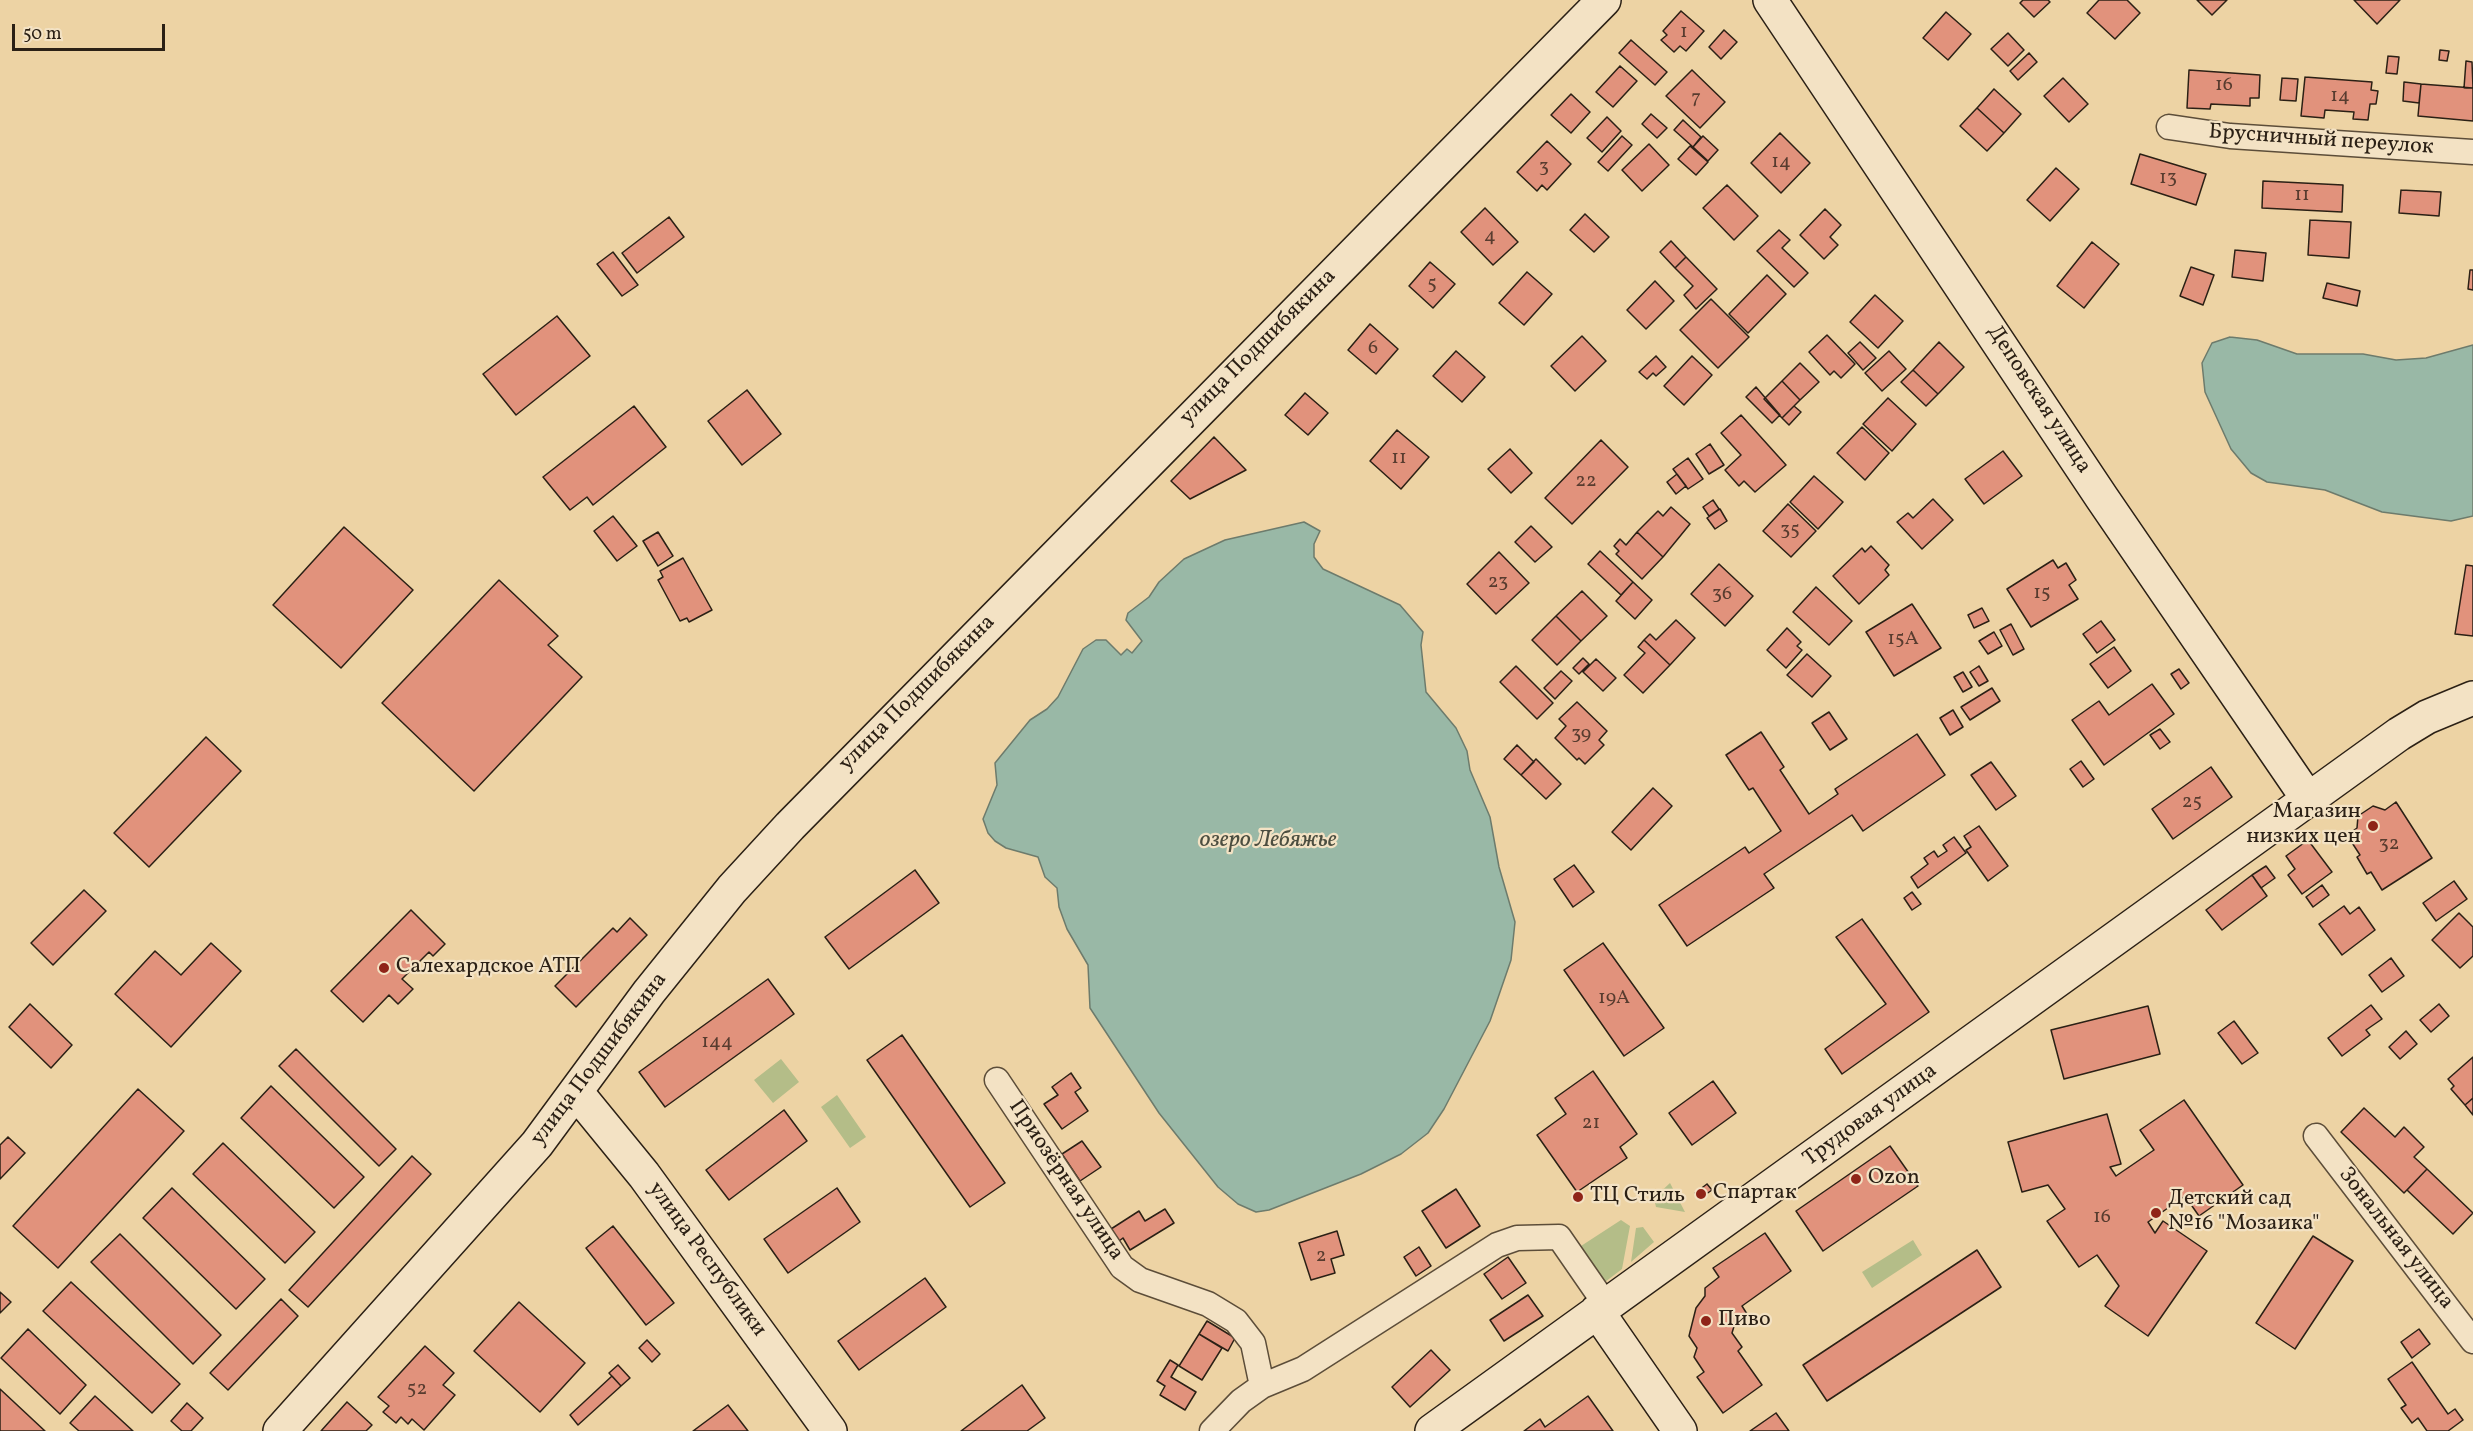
<!DOCTYPE html>
<meta charset="utf-8">
<style>
body{margin:0}
#map{position:relative;width:2473px;height:1431px;overflow:hidden;background:#edd3a4;font-family:Vollkorn,serif}
canvas{display:block}
.scale{position:absolute;left:12px;top:24px;width:153px;height:27px;box-sizing:border-box;border:3px solid #2b2015;border-top:0;padding-left:8px;font-size:18px;line-height:21px;white-space:nowrap;color:#2b2015;-webkit-text-stroke:4px #f3e2c4;paint-order:stroke}
</style>
<div id="map">
<canvas width="2473" height="1431"></canvas>
<div class="scale">50 m</div>
</div>
<script>
const context = document.querySelector('canvas').getContext('2d');
context.lineJoin = 'round';
function fill(path, color) {
  context.fillStyle = color;
  context.fill(path, 'evenodd');
}
function shape(rows) {
  const path = new Path2D();
  for (const r of rows) {
    path.moveTo(r[0], r[1]);
    for (let i = 2; i < r.length; i += 2) path.lineTo(r[i], r[i + 1]);
  }
  return path;
}
function strokePath(path, color, width, dash) {
  context.strokeStyle = color;
  context.lineWidth = width;
  context.lineCap = dash ? 'butt' : 'round';
  context.setLineDash(dash || []);
  context.stroke(path);
}
function label(font, color, halo, rows, align = 'center') {
  context.font = font + ' Vollkorn,serif';
  context.lineWidth = 4.5;
  context.setLineDash([]);
  context.textBaseline = 'middle';
  context.strokeStyle = halo;
  context.fillStyle = color;
  for (const [text, x, y, turn = 0] of rows) {
    context.save();
    context.translate(x, y);
    context.rotate((+turn || 0) * Math.PI / 180);
    context.textAlign = isNaN(turn) ? turn : align;
    if (halo) context.strokeText(text, 0, 0);
    context.fillText(text, 0, 0);
    context.restore();
  }
}
const green = shape([
 [781,1059,799,1082,773,1103,754,1080],
 [837,1095,866,1137,850,1148,821,1107],
 [1670,1183,1685,1212,1656,1207,1654,1198],
 [1621,1220,1630,1226,1622,1269,1605,1282,1581,1246],
 [1643,1227,1654,1242,1631,1262,1636,1228],
 [1913,1240,1922,1255,1872,1288,1862,1272]
]);
const water = shape([
 [2230,337,2257,340,2297,354,2363,354,2396,360,2426,358,2473,345,2473,516,2451,521,2382,512,2325,490,2267,482,2251,473,2231,449,2205,392,2202,363,2212,343,2230,337],
 [1304,522,1320,531,1314,544,1314,557,1323,569,1400,605,1423,632,1421,645,1426,692,1456,728,1467,751,1470,770,1490,817,1499,867,1515,922,1511,960,1490,1021,1444,1109,1428,1133,1401,1154,1361,1174,1269,1210,1256,1212,1238,1204,1218,1187,1159,1113,1090,1008,1088,965,1067,929,1059,907,1057,888,1045,877,1038,857,1006,848,995,841,988,833,983,819,997,785,995,763,1030,720,1047,709,1058,697,1083,649,1096,640,1106,640,1121,655,1127,649,1132,653,1142,641,1126,620,1128,613,1149,597,1159,582,1184,559,1225,540,1304,522]
]);
const building = shape([
 [2023,0,2048,0,2050,2,2034,17,2020,3,2023,0],
 [2099,0,2127,0,2140,13,2115,39,2087,13,2099,0],
 [2197,0,2227,0,2212,15,2197,0],
 [2354,0,2400,0,2377,24,2354,0],
 [1681,11,1704,31,1686,51,1680,46,1674,52,1661,40,1667,35,1663,31,1681,11],
 [1946,12,1971,34,1948,60,1923,38,1946,12],
 [1724,30,1737,42,1721,59,1709,47,1724,30],
 [2008,33,2024,50,2008,66,1991,49,2008,33],
 [1631,40,1667,72,1655,85,1619,53,1631,40],
 [2440,50,2449,51,2447,61,2439,60,2440,50],
 [2029,53,2037,62,2018,80,2010,71,2029,53],
 [2388,56,2399,57,2397,74,2386,73,2388,56],
 [2466,61,2472,62,2473,88,2464,88,2466,61],
 [1620,66,1637,81,1613,107,1596,92,1620,66],
 [1692,70,1725,102,1700,128,1666,96,1692,70],
 [2189,70,2260,75,2259,98,2250,98,2250,106,2211,104,2210,109,2187,108,2189,70],
 [2305,77,2372,82,2371,90,2378,91,2376,104,2370,104,2368,120,2353,119,2354,112,2325,110,2324,118,2301,116,2305,77],
 [2063,78,2088,104,2069,122,2044,96,2063,78],
 [2282,78,2298,79,2296,101,2280,100,2282,78],
 [2404,82,2421,84,2419,103,2403,101,2404,82],
 [2421,84,2473,88,2473,121,2418,116,2421,84],
 [1994,89,2021,114,2004,133,1977,108,1994,89],
 [1571,94,1590,112,1571,133,1551,115,1571,94],
 [1977,108,2004,133,1987,151,1960,126,1977,108],
 [1651,114,1667,128,1657,138,1642,124,1651,114],
 [1607,117,1621,131,1602,152,1587,138,1607,117],
 [1683,120,1701,137,1693,147,1674,130,1683,120],
 [1780,133,1810,163,1781,193,1751,163,1780,133],
 [1622,136,1632,145,1608,171,1598,162,1622,136],
 [1703,136,1718,150,1708,161,1693,147,1703,136],
 [1547,141,1571,164,1547,190,1542,185,1537,191,1517,172,1547,141],
 [1649,144,1669,165,1642,191,1622,170,1649,144],
 [1690,146,1708,162,1696,175,1678,159,1690,146],
 [2140,154,2206,174,2196,205,2131,184,2140,154],
 [2056,168,2079,189,2050,221,2027,200,2056,168],
 [2263,181,2343,185,2342,212,2262,208,2263,181],
 [1727,185,1758,216,1734,240,1703,208,1727,185],
 [2401,190,2441,192,2439,216,2399,213,2401,190],
 [1485,208,1518,242,1493,265,1461,232,1485,208],
 [1825,209,1841,225,1830,237,1838,245,1824,259,1800,235,1825,209],
 [1585,214,1609,237,1594,252,1570,230,1585,214],
 [669,217,684,237,637,273,622,253,669,217],
 [2310,220,2351,222,2349,258,2308,255,2310,220],
 [1779,230,1790,240,1782,248,1808,273,1794,287,1757,251,1779,230],
 [1671,241,1686,257,1675,268,1660,252,1671,241],
 [2092,242,2119,264,2084,308,2057,286,2092,242],
 [2235,250,2266,253,2263,281,2232,277,2235,250],
 [613,252,638,285,622,296,597,264,613,252],
 [1686,257,1717,289,1696,309,1684,295,1693,286,1675,268,1686,257],
 [1430,262,1455,284,1433,308,1409,286,1430,262],
 [2191,267,2214,275,2203,305,2180,296,2191,267],
 [2470,270,2473,270,2473,290,2468,289,2470,270],
 [1527,272,1552,294,1524,325,1499,303,1527,272],
 [1767,275,1786,294,1748,333,1729,314,1767,275],
 [1655,281,1674,301,1646,329,1627,310,1655,281],
 [2327,283,2360,291,2357,306,2323,298,2327,283],
 [1875,295,1903,321,1878,348,1850,322,1875,295],
 [1711,299,1749,337,1718,368,1680,330,1711,299],
 [557,316,590,356,516,415,483,374,557,316],
 [1370,324,1398,349,1376,374,1348,350,1370,324],
 [1827,335,1855,364,1841,378,1834,371,1830,375,1809,352,1827,335],
 [1582,336,1606,361,1575,391,1551,366,1582,336],
 [1860,342,1876,358,1863,370,1848,353,1860,342],
 [1939,342,1964,367,1938,394,1913,370,1939,342],
 [1456,351,1485,377,1462,402,1433,376,1456,351],
 [1889,351,1906,369,1882,391,1865,373,1889,351],
 [1656,356,1666,367,1656,376,1653,373,1647,379,1639,372,1656,356],
 [1692,356,1712,375,1684,405,1664,386,1692,356],
 [1800,363,1819,382,1800,400,1782,381,1800,363],
 [1913,370,1938,394,1926,406,1901,382,1913,370],
 [1782,381,1800,400,1782,418,1764,399,1782,381],
 [1756,387,1780,415,1772,423,1746,397,1756,387],
 [747,390,781,434,742,465,708,421,747,390],
 [1305,393,1328,413,1308,435,1285,415,1305,393],
 [1888,398,1916,424,1892,451,1863,424,1888,398],
 [634,406,666,447,593,505,587,497,570,510,543,477,634,406],
 [1794,406,1801,412,1789,425,1782,418,1794,406],
 [1741,415,1786,465,1755,492,1744,481,1739,486,1725,470,1741,455,1721,433,1741,415],
 [1862,427,1889,453,1865,480,1837,453,1862,427],
 [1397,430,1429,457,1401,489,1370,461,1397,430],
 [1214,437,1246,470,1190,499,1171,481,1214,437],
 [1601,440,1628,467,1572,524,1545,498,1601,440],
 [1710,444,1724,465,1709,474,1696,454,1710,444],
 [1510,449,1532,473,1511,493,1488,469,1510,449],
 [2003,451,2022,476,1984,504,1965,479,2003,451],
 [1688,458,1703,479,1688,489,1673,469,1688,458],
 [1677,474,1686,486,1676,494,1667,482,1677,474],
 [1814,476,1843,502,1818,529,1790,502,1814,476],
 [1933,499,1953,520,1922,549,1897,522,1908,513,1913,518,1933,499],
 [1713,500,1719,509,1709,516,1703,507,1713,500],
 [1788,504,1816,531,1791,557,1763,531,1788,504],
 [1671,507,1690,524,1663,557,1637,532,1658,511,1663,516,1671,507],
 [1720,509,1727,521,1715,529,1707,518,1720,509],
 [613,516,637,546,617,561,594,531,613,516],
 [1531,526,1552,547,1535,562,1515,542,1531,526],
 [344,527,413,590,341,668,273,605,344,527],
 [658,532,673,556,658,566,643,541,658,532],
 [1637,532,1663,557,1642,579,1616,554,1619,551,1614,546,1620,539,1626,545,1637,532],
 [1871,546,1889,565,1885,570,1889,575,1859,604,1833,576,1862,548,1865,552,1871,546],
 [1600,551,1633,582,1621,595,1588,564,1600,551],
 [1499,552,1529,583,1496,614,1467,584,1499,552],
 [683,558,712,610,689,622,687,618,680,621,658,580,663,577,660,571,683,558],
 [2053,560,2058,568,2066,563,2076,580,2069,585,2078,599,2031,627,2007,589,2053,560],
 [1719,564,1753,596,1725,626,1691,594,1719,564],
 [2466,565,2473,566,2473,636,2455,634,2466,565],
 [499,580,558,636,548,645,582,677,474,791,382,703,499,580],
 [1633,582,1652,600,1635,619,1616,601,1633,582],
 [1816,587,1852,621,1829,645,1793,612,1816,587],
 [1582,591,1607,616,1581,641,1556,616,1582,591],
 [1912,604,1941,648,1894,676,1866,632,1912,604],
 [1982,608,1989,621,1974,628,1968,615,1982,608],
 [1556,616,1581,641,1557,665,1532,640,1556,616],
 [1676,620,1695,638,1670,665,1644,640,1650,634,1656,640,1676,620],
 [2101,621,2115,640,2097,653,2083,634,2101,621],
 [2011,624,2024,649,2013,655,2000,630,2011,624],
 [1787,628,1801,642,1797,646,1802,650,1786,668,1767,650,1787,628],
 [1994,632,2002,646,1988,654,1979,641,1994,632],
 [1644,640,1670,665,1643,693,1624,675,1645,653,1638,647,1644,640],
 [2114,647,2131,671,2108,688,2090,664,2114,647],
 [1807,654,1831,676,1812,697,1787,675,1807,654],
 [1583,658,1589,664,1579,674,1573,668,1583,658],
 [1596,659,1616,678,1603,691,1583,672,1596,659],
 [1516,666,1553,703,1537,719,1500,682,1516,666],
 [1979,666,1988,681,1979,686,1970,672,1979,666],
 [2179,669,2189,683,2181,689,2171,674,2179,669],
 [1561,671,1572,681,1555,699,1544,688,1561,671],
 [1963,672,1972,687,1963,692,1954,677,1963,672],
 [2152,684,2174,714,2104,765,2072,720,2099,701,2109,715,2152,684],
 [1992,688,2000,701,1970,720,1961,707,1992,688],
 [1577,702,1607,731,1599,740,1604,745,1585,764,1579,758,1577,760,1555,738,1566,726,1559,719,1577,702],
 [1953,710,1963,727,1950,735,1940,718,1953,710],
 [1829,712,1847,739,1830,750,1812,723,1829,712],
 [2160,729,2170,742,2160,749,2150,735,2160,729],
 [1761,732,1784,767,1780,770,1809,814,1838,794,1835,789,1917,734,1945,775,1863,831,1852,815,1764,874,1774,888,1687,946,1659,905,1745,847,1749,853,1781,831,1753,788,1749,790,1726,755,1761,732],
 [206,737,241,771,149,867,114,833,206,737],
 [1517,745,1534,762,1521,775,1504,759,1517,745],
 [1536,759,1561,784,1546,799,1521,775,1536,759],
 [2081,761,2094,779,2083,787,2070,769,2081,761],
 [1991,762,2016,796,1996,810,1971,775,1991,762],
 [2211,767,2232,797,2173,839,2152,809,2211,767],
 [1653,788,1672,806,1631,850,1612,832,1653,788],
 [2396,802,2432,858,2382,890,2371,872,2367,874,2357,857,2360,855,2347,835,2357,828,2358,816,2373,806,2385,810,2396,802],
 [1979,826,2008,866,1988,881,1966,850,1971,847,1964,836,1979,826],
 [1954,837,1966,853,1918,888,1911,877,1928,864,1924,858,1934,851,1938,857,1947,851,1943,845,1954,837],
 [2308,840,2332,872,2302,894,2288,875,2295,869,2286,856,2308,840],
 [1574,865,1594,892,1573,907,1554,879,1574,865],
 [2266,866,2275,878,2261,888,2252,875,2266,866],
 [915,870,939,903,849,969,825,937,915,870],
 [2252,875,2267,896,2222,930,2206,910,2252,875],
 [2454,881,2467,899,2436,921,2423,903,2454,881],
 [2322,885,2329,895,2313,907,2306,897,2322,885],
 [84,890,106,911,53,965,31,943,84,890],
 [1912,892,1921,904,1912,910,1904,898,1912,892],
 [2344,906,2350,914,2359,907,2375,930,2342,955,2319,924,2344,906],
 [411,910,445,944,433,956,429,952,402,979,413,989,398,1004,389,995,363,1022,331,991,411,910],
 [2459,913,2473,927,2473,956,2460,968,2432,940,2459,913],
 [630,918,647,935,576,1007,555,986,613,928,617,932,630,918],
 [1862,919,1929,1012,1842,1074,1825,1049,1886,1004,1836,937,1862,919],
 [211,943,241,971,171,1047,115,994,155,951,181,975,211,943],
 [1603,943,1664,1028,1624,1056,1564,970,1603,943],
 [2391,958,2404,976,2382,992,2369,975,2391,958],
 [768,979,794,1014,665,1107,639,1072,768,979],
 [30,1004,72,1045,51,1068,9,1027,30,1004],
 [2439,1004,2449,1016,2431,1032,2420,1020,2439,1004],
 [2371,1005,2382,1019,2366,1030,2370,1035,2342,1056,2328,1038,2371,1005],
 [2148,1006,2160,1054,2064,1079,2051,1030,2148,1006],
 [2234,1021,2258,1053,2242,1064,2218,1033,2234,1021],
 [2406,1031,2417,1044,2400,1059,2389,1047,2406,1031],
 [902,1035,1005,1183,970,1207,867,1060,902,1035],
 [296,1049,396,1149,379,1166,279,1066,296,1049],
 [2473,1057,2473,1098,2465,1105,2451,1089,2454,1086,2448,1079,2473,1057],
 [1593,1071,1637,1134,1620,1147,1627,1158,1577,1192,1537,1135,1566,1114,1555,1098,1593,1071],
 [1071,1073,1081,1088,1075,1092,1088,1111,1062,1129,1044,1104,1058,1095,1052,1087,1071,1073],
 [1713,1081,1736,1113,1692,1145,1669,1113,1713,1081],
 [271,1086,364,1177,334,1208,241,1118,271,1086],
 [138,1089,184,1131,58,1268,13,1226,138,1089],
 [2473,1098,2473,1115,2465,1105,2473,1098],
 [2184,1100,2243,1185,2199,1216,2185,1196,2148,1222,2155,1233,2163,1221,2207,1251,2148,1336,2105,1306,2119,1286,2097,1255,2079,1267,2047,1221,2065,1209,2048,1185,2022,1192,2008,1142,2107,1114,2121,1164,2110,1167,2116,1176,2154,1150,2140,1130,2184,1100],
 [2364,1108,2395,1137,2404,1127,2424,1147,2414,1157,2427,1169,2404,1193,2341,1132,2364,1108],
 [784,1110,807,1141,729,1200,706,1170,784,1110],
 [8,1137,25,1153,0,1179,0,1145,8,1137],
 [1082,1141,1101,1167,1080,1181,1062,1154,1082,1141],
 [223,1143,315,1232,285,1263,193,1174,223,1143],
 [1890,1146,1918,1186,1823,1251,1796,1211,1890,1146],
 [412,1156,431,1174,308,1307,289,1290,412,1156],
 [2427,1169,2473,1213,2453,1234,2407,1190,2427,1169],
 [1707,1184,1712,1190,1699,1199,1695,1193,1707,1184],
 [172,1188,265,1279,236,1309,143,1218,172,1188],
 [837,1188,860,1222,788,1273,764,1239,837,1188],
 [1456,1189,1480,1226,1446,1248,1422,1211,1456,1189],
 [1165,1209,1174,1223,1130,1250,1123,1238,1119,1241,1111,1229,1139,1211,1145,1221,1165,1209],
 [613,1226,674,1303,646,1325,586,1248,613,1226],
 [1337,1231,1344,1255,1331,1259,1335,1273,1311,1280,1299,1243,1337,1231],
 [1765,1233,1791,1271,1742,1306,1747,1314,1735,1323,1732,1333,1742,1347,1738,1351,1762,1385,1723,1413,1697,1377,1704,1372,1694,1357,1697,1348,1689,1336,1696,1308,1705,1296,1705,1288,1719,1277,1713,1268,1765,1233],
 [120,1234,221,1335,193,1364,91,1262,120,1234],
 [2313,1236,2353,1261,2295,1349,2256,1323,2313,1236],
 [1419,1247,1431,1266,1416,1276,1404,1257,1419,1247],
 [1977,1250,2001,1287,1827,1401,1803,1365,1977,1250],
 [1508,1257,1526,1283,1502,1299,1484,1274,1508,1257],
 [925,1278,946,1307,859,1370,838,1341,925,1278],
 [71,1282,180,1384,152,1413,43,1311,71,1282],
 [0,1292,11,1302,0,1313,0,1292],
 [1528,1295,1543,1316,1504,1341,1490,1320,1528,1295],
 [281,1299,298,1316,228,1390,210,1373,281,1299],
 [519,1302,585,1363,540,1412,474,1351,519,1302],
 [1207,1321,1235,1338,1228,1351,1199,1334,1207,1321],
 [28,1329,86,1385,60,1414,1,1358,28,1329],
 [2419,1329,2430,1344,2412,1358,2401,1342,2419,1329],
 [1199,1334,1222,1348,1202,1380,1179,1366,1199,1334],
 [647,1340,660,1354,652,1362,639,1348,647,1340],
 [425,1346,454,1373,443,1385,455,1395,424,1430,412,1419,408,1424,401,1417,396,1423,383,1412,389,1406,378,1397,425,1346],
 [1431,1350,1450,1370,1410,1407,1392,1387,1431,1350],
 [1170,1360,1178,1365,1171,1377,1196,1392,1185,1410,1160,1395,1165,1386,1157,1381,1170,1360],
 [2412,1362,2448,1414,2455,1409,2463,1420,2448,1431,2427,1431,2418,1418,2412,1423,2401,1408,2406,1405,2388,1379,2412,1362],
 [618,1365,630,1378,621,1386,609,1373,618,1365],
 [612,1376,621,1386,578,1425,570,1415,612,1376],
 [1022,1385,1045,1418,1027,1431,961,1431,1022,1385],
 [0,1389,45,1431,0,1431,0,1389],
 [95,1396,133,1431,79,1431,70,1423,95,1396],
 [1588,1396,1613,1431,1524,1431,1540,1419,1545,1427,1588,1396],
 [347,1402,372,1425,366,1431,321,1431,347,1402],
 [187,1403,203,1418,191,1431,182,1431,171,1421,187,1403],
 [728,1405,748,1431,693,1431,728,1405],
 [1776,1413,1789,1431,1750,1431,1776,1413]
]);
const street = shape([
 [2169,127,2230,136,2473,152],
 [997,1080,1122,1267,1140,1280,1208,1304,1236,1321,1253,1343,1262,1386],
 [2316,1136,2473,1341],
 [1212,1431,1241,1401,1262,1386,1303,1369,1497,1245,1517,1238,1559,1237,1606,1305]
]);
const secondary = shape([
 [1770,0,2102,498,2308,799],
 [577,1093,644,1175,830,1431],
 [1597,1311,1680,1431],
 [280,1431,537,1144,649,992,732,889,790,826,1604,0],
 [1432,1431,2399,734,2427,717,2473,698]
]);
const markers = [
 [2373,826,6,"#8f2418"],
 [384,968,6,"#8f2418"],
 [1856,1179,6,"#8f2418"],
 [1701,1194,6,"#8f2418"],
 [1578,1197,6,"#8f2418"],
 [2156,1213,6,"#8f2418"],
 [1706,1321,6,"#8f2418"]
];
const numberNames = [
 ["1",1684,33],
 ["16",2224,86],
 ["14",2340,97],
 ["7",1696,99],
 ["14",1781,163],
 ["3",1544,168],
 ["13",2168,179],
 ["11",2302,196],
 ["4",1490,237],
 ["5",1432,285],
 ["6",1373,349],
 ["11",1399,459],
 ["22",1586,482],
 ["35",1790,531],
 ["23",1498,583],
 ["15",2042,594],
 ["36",1722,595],
 ["15А",1903,640],
 ["39",1581,735],
 ["25",2192,803],
 ["32",2389,845],
 ["19А",1614,999],
 ["144",717,1043],
 ["21",1591,1124],
 ["16",2102,1218],
 ["2",1321,1257],
 ["52",417,1390]
];
const streetNames = [
 ["Брусничный переулок",2321,141,4],
 ["улица Подшибякина",1259,348,-45],
 ["Деповская улица",2038,400,57],
 ["улица Подшибякина",918,694,-45],
 ["улица Подшибякина",600,1060,-53],
 ["Трудовая улица",1871,1116,-36],
 ["Приозёрная улица",1065,1181,56],
 ["Зональная улица",2395,1239,52],
 ["улица Республики",706,1260,54]
];
const poiNames = [
 ["Магазин",2361,813,"right"],
 ["низких цен",2361,838,"right"],
 ["Салехардское АТП",396,968],
 ["Ozon",1868,1179],
 ["Спартак",1713,1194],
 ["ТЦ Стиль",1590,1197],
 ["Детский сад",2168,1200],
 ["№16 \"Мозаика\"",2168,1225],
 ["Пиво",1718,1321]
];
const waterNames = [
 ["озеро Лебяжье",1268,842]
];
fill(green, '#b4bd88');
fill(water, '#99b8a6');
strokePath(water, '#6d7b6c', 1.5);
fill(building, '#e1927c');
strokePath(building, '#2b2015', 1.5);
strokePath(street, '#5c4d39', 27);
strokePath(secondary, '#2b2015', 36);
strokePath(street, '#f3e2c4', 24);
strokePath(secondary, '#f3e2c4', 33);
for (const [x, y, r, color] of markers) {
  const dot = new Path2D();
  dot.arc(x, y, r, 0, 2 * Math.PI);
  context.fillStyle = color;
  context.fill(dot);
  strokePath(dot, '#f3e2c4', 2);
}
label('20px', '#583c2f', null, numberNames);
label('22px', '#2b2015', '#f3e2c4', streetNames);
label('22px', '#2b2015', '#f3e2c4', poiNames, 'left');
label('italic 24px', '#4c4e40', '#f3e2c4', waterNames);
</script>
